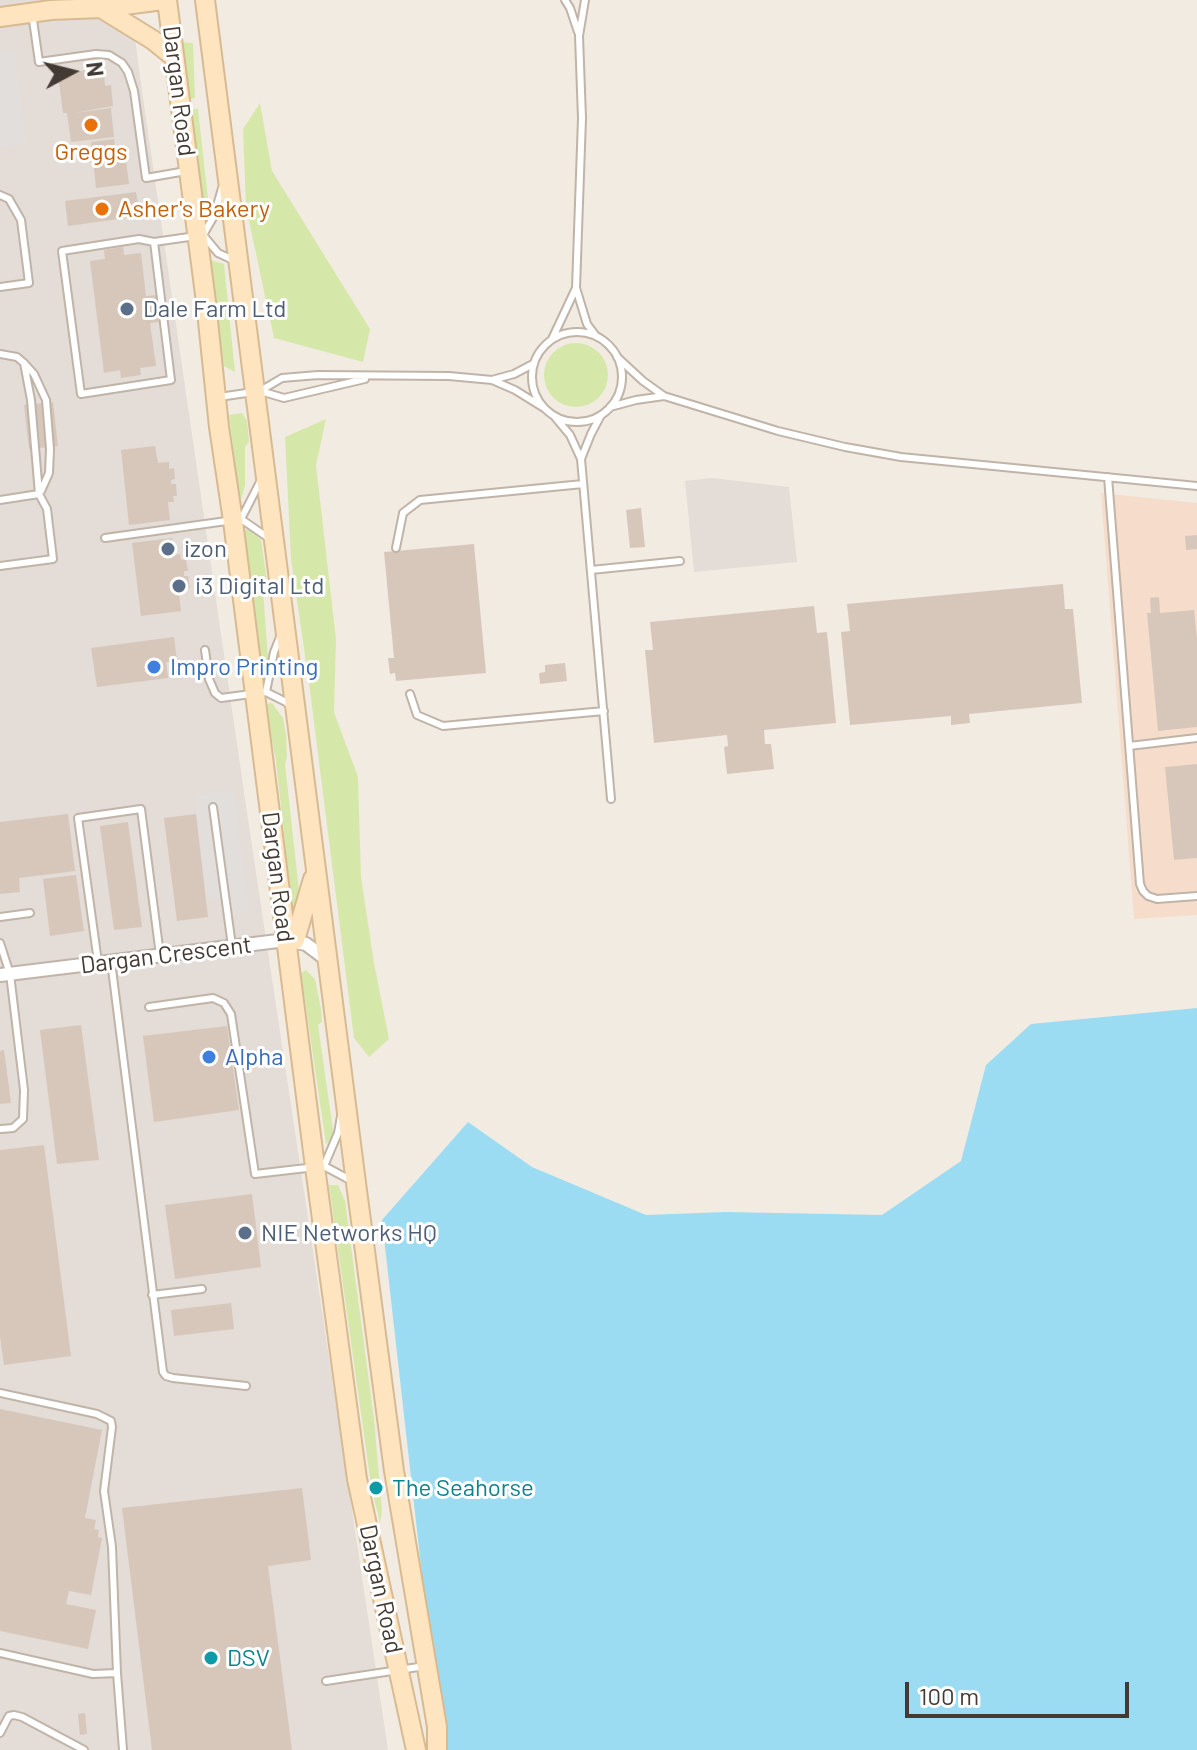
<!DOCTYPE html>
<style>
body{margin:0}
#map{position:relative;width:1197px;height:1750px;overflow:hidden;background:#f2ebe2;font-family:Barlow,sans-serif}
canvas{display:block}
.north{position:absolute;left:32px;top:32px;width:80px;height:80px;-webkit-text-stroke:6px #fff;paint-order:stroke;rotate:83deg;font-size:22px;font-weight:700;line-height:32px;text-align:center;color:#433a33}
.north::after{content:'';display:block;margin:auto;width:28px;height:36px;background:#433a33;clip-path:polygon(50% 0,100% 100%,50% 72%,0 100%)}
.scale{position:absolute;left:905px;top:1682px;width:224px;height:36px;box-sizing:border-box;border:4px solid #433a33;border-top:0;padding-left:10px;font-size:24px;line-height:28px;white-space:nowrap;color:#433a33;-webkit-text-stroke:6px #fff;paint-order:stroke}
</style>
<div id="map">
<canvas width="1197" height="1750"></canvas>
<div class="north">N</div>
<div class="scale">100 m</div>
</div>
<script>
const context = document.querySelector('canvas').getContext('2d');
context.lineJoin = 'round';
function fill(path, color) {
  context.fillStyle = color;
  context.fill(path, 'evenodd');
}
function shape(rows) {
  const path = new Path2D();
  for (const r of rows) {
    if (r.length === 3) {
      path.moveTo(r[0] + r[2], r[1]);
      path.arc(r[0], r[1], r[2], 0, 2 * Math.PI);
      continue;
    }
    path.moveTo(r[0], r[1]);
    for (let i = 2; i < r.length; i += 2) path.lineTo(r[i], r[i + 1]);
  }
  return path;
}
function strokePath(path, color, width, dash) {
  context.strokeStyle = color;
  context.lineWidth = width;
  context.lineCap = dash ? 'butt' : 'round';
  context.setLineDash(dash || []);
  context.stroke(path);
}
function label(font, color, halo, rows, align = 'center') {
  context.font = font + ' Barlow,sans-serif';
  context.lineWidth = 6;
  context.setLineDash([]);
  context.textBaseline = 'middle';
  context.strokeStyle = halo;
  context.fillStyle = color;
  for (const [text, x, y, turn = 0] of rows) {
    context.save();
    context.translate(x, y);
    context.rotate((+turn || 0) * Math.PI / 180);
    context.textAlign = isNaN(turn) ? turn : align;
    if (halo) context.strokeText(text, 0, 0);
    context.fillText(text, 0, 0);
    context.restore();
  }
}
const commercial = shape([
 [1101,493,1197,503,1197,915,1134,919]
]);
const industrial = shape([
 [0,0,130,0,140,77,246,806,388,1750,0,1750],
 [712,478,789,487,797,562,694,572,685,481]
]);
const green = shape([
 [182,42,193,43,195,98,188,100],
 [260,103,272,171,370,329,363,362,274,338,246,207,243,129],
 [189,109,198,109,209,208,203,214],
 [210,260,224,264,235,372,222,365],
 [576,375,32],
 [242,413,247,421,249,442,245,447,245,486,240,502,229,415],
 [326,419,316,465,336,639,334,712,358,777,361,877,374,963,389,1039,369,1057,354,1038,309,683,291,559,285,437],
 [249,529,261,540,267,581,263,589,268,659,262,674,244,530],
 [272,703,283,718,286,734,287,757,285,764,300,900,299,907,292,908,276,761,265,704],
 [306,970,315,979,321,1009,322,1022,318,1025,334,1137,326,1144,301,973],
 [329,1185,338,1185,345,1201,374,1419,382,1511,380,1523,371,1485]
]);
const parking = shape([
 [15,51,27,144,0,147,0,53],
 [234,790,249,911,224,915,222,897,206,898,194,795]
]);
const water = shape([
 [1197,1008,1197,1750,448,1750,428,1628,382,1220,468,1122,532,1167,646,1215,725,1212,882,1215,961,1161,986,1065,1031,1024]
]);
const building = shape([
 [96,69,104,75,105,86,111,85,113,106,74,113,111,108,114,137,71,142,67,113,63,113,58,74],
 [114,139,116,154,125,153,129,184,96,188,91,142],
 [136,192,140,216,68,226,65,201],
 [123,247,124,255,141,253,146,296,156,295,159,322,150,323,156,366,140,368,141,375,121,378,120,370,104,373,90,261,105,259,104,250],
 [53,402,58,446,29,449,24,405],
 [155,446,158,463,169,462,169,469,174,468,175,479,171,480,171,484,176,484,177,496,173,496,174,502,168,502,170,520,129,525,121,450],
 [641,508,645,547,630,548,626,510],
 [1197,535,1197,549,1186,550,1185,536],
 [172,538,174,555,180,554,181,560,186,559,188,571,184,571,184,576,188,576,190,588,185,588,186,593,179,594,181,611,141,616,132,543],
 [474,544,486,673,396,681,395,673,390,674,388,658,394,658,384,552],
 [1063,584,1065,609,1073,609,1082,703,969,714,970,723,951,725,951,716,850,725,841,632,850,631,847,604],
 [1159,597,1160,613,1194,610,1197,639,1197,727,1158,731,1147,613,1151,613,1150,598],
 [814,606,817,633,827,632,836,723,764,730,765,744,771,744,774,769,727,774,724,747,728,746,727,735,654,743,645,650,653,650,650,622],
 [174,637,177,661,166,662,168,678,97,687,91,648],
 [565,663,567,681,540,684,539,673,545,672,545,665],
 [1197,764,1197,858,1174,860,1165,767],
 [68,814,75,871,19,878,20,892,0,894,0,822],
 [196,814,208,917,177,921,164,818],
 [128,822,142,927,114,930,100,826],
 [76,875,84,931,50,936,43,879],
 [81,1025,99,1160,57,1164,40,1030],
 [227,1026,239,1110,154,1122,143,1036],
 [4,1050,11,1103,0,1104,0,1051],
 [44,1145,71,1356,4,1365,0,1336,0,1150],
 [252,1194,261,1267,175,1279,165,1205],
 [231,1303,234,1329,174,1336,171,1310],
 [0,1409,102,1430,85,1518,96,1520,94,1529,99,1530,98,1537,102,1538,91,1595,69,1591,66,1604,96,1610,88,1649,0,1631],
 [302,1488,311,1560,268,1566,292,1750,152,1750,122,1508],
 [85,1713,87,1734,80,1735,78,1714]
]);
const lane = shape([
 [565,0,570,8,578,32],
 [585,0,579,36,582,118,576,288,587,324,596,336],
 [32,13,39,62,96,54,109,55,122,63,128,72,134,91,146,178,186,171],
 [0,195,9,199,21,220,29,283,0,287],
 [203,235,218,253,233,260],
 [154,242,171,380,81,394,62,251,139,239,154,242,203,235,214,216,222,188],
 [577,377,45],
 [552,339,576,288],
 [0,354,17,357,24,363,34,374,46,400,50,449,49,473,41,491],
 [617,357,643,381,664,396,778,431,845,447,901,457,1197,486],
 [492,380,514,374,533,364],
 [260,391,284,398,365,379],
 [219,397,260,391,282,378,318,375,449,376,492,380,515,390,544,408],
 [610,407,636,400,664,396],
 [555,417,570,435,581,459,611,799],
 [581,459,591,434,601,415],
 [1108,477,1140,884,1143,891,1148,896,1157,899,1197,896],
 [0,500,39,494],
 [241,519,261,480],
 [105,538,241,519,270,539],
 [396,548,403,513,420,500,583,484],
 [0,566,53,559,47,509,39,494,31,400,24,363],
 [591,570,680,561],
 [205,650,209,679,215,693,221,698,266,692,286,702,290,706],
 [266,692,274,652,280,637],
 [410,694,417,715,443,726,604,711],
 [1129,746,1197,738],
 [213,807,232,946],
 [0,917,30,913],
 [0,943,10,974,24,1090,23,1119,13,1128,1,1129],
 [111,961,163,1372,166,1376,173,1378,246,1386],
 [98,962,78,818,141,809,160,955],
 [149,1007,213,998,224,1003,231,1014,255,1174,324,1166,352,1181],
 [324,1166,338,1133,341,1116],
 [152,1295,202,1289],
 [0,1393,97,1414,111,1421,112,1427,104,1491,112,1547,117,1673,123,1750],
 [0,1653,93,1674,117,1673],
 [326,1681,425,1666],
 [0,1733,9,1716,14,1715,22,1717,84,1750]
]);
const street = shape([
 [0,975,286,940,306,944,326,959]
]);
const secondary = shape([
 [167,0,206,302,219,427,233,521,315,1167,357,1479,416,1750],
 [205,0,356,1183,394,1471,437,1727,437,1750],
 [101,8,153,40,174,57],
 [0,17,51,10,101,8,163,0],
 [295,940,313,879]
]);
const markers = [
 [91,125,8,"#e8710a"],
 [102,209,8,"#e8710a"],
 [127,309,8,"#5c6f8a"],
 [168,549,8,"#5c6f8a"],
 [179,586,8,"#5c6f8a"],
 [154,667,8,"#3f7fe0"],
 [209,1057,8,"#3f7fe0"],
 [245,1233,8,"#5c6f8a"],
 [376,1488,8,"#0f9aa8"],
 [211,1658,8,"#0f9aa8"]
];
const streetNames = [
 ["Dargan Road",179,91,83],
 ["Dargan Road",278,877,83],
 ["Dargan Crescent",166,955,-7],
 ["Dargan Road",381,1589,78]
];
const foodNames = [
 ["Greggs",91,152],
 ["Asher's Bakery",118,209,"left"]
];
const serviceNames = [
 ["Dale Farm Ltd",143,309],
 ["izon",184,549],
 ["i3 Digital Ltd",195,586],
 ["NIE Networks HQ",261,1233]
];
const shopNames = [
 ["Impro Printing",170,667],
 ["Alpha",225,1057]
];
const cultureNames = [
 ["The Seahorse",392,1488],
 ["DSV",227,1658]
];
fill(commercial, '#f6ddcb');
fill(industrial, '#e3dcd7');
fill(green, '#d6e8a9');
fill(parking, '#e2dedb');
fill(water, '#9bdcf2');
fill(building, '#d7c7ba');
strokePath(lane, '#c0b4a8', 10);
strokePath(street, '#c0b4a8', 16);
strokePath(secondary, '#d7ba92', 22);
strokePath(lane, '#fff', 6);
strokePath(street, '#fff', 12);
strokePath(secondary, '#ffe5bf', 18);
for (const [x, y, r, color] of markers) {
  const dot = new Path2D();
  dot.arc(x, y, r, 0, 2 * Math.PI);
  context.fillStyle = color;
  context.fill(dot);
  strokePath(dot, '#fff', 3);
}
label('24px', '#433a33', '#fff', streetNames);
label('24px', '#c56008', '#fff', foodNames);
label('24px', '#4e5e75', '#fff', serviceNames, 'left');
label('24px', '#366cbe', '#fff', shopNames, 'left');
label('24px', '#0d838f', '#fff', cultureNames, 'left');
</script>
